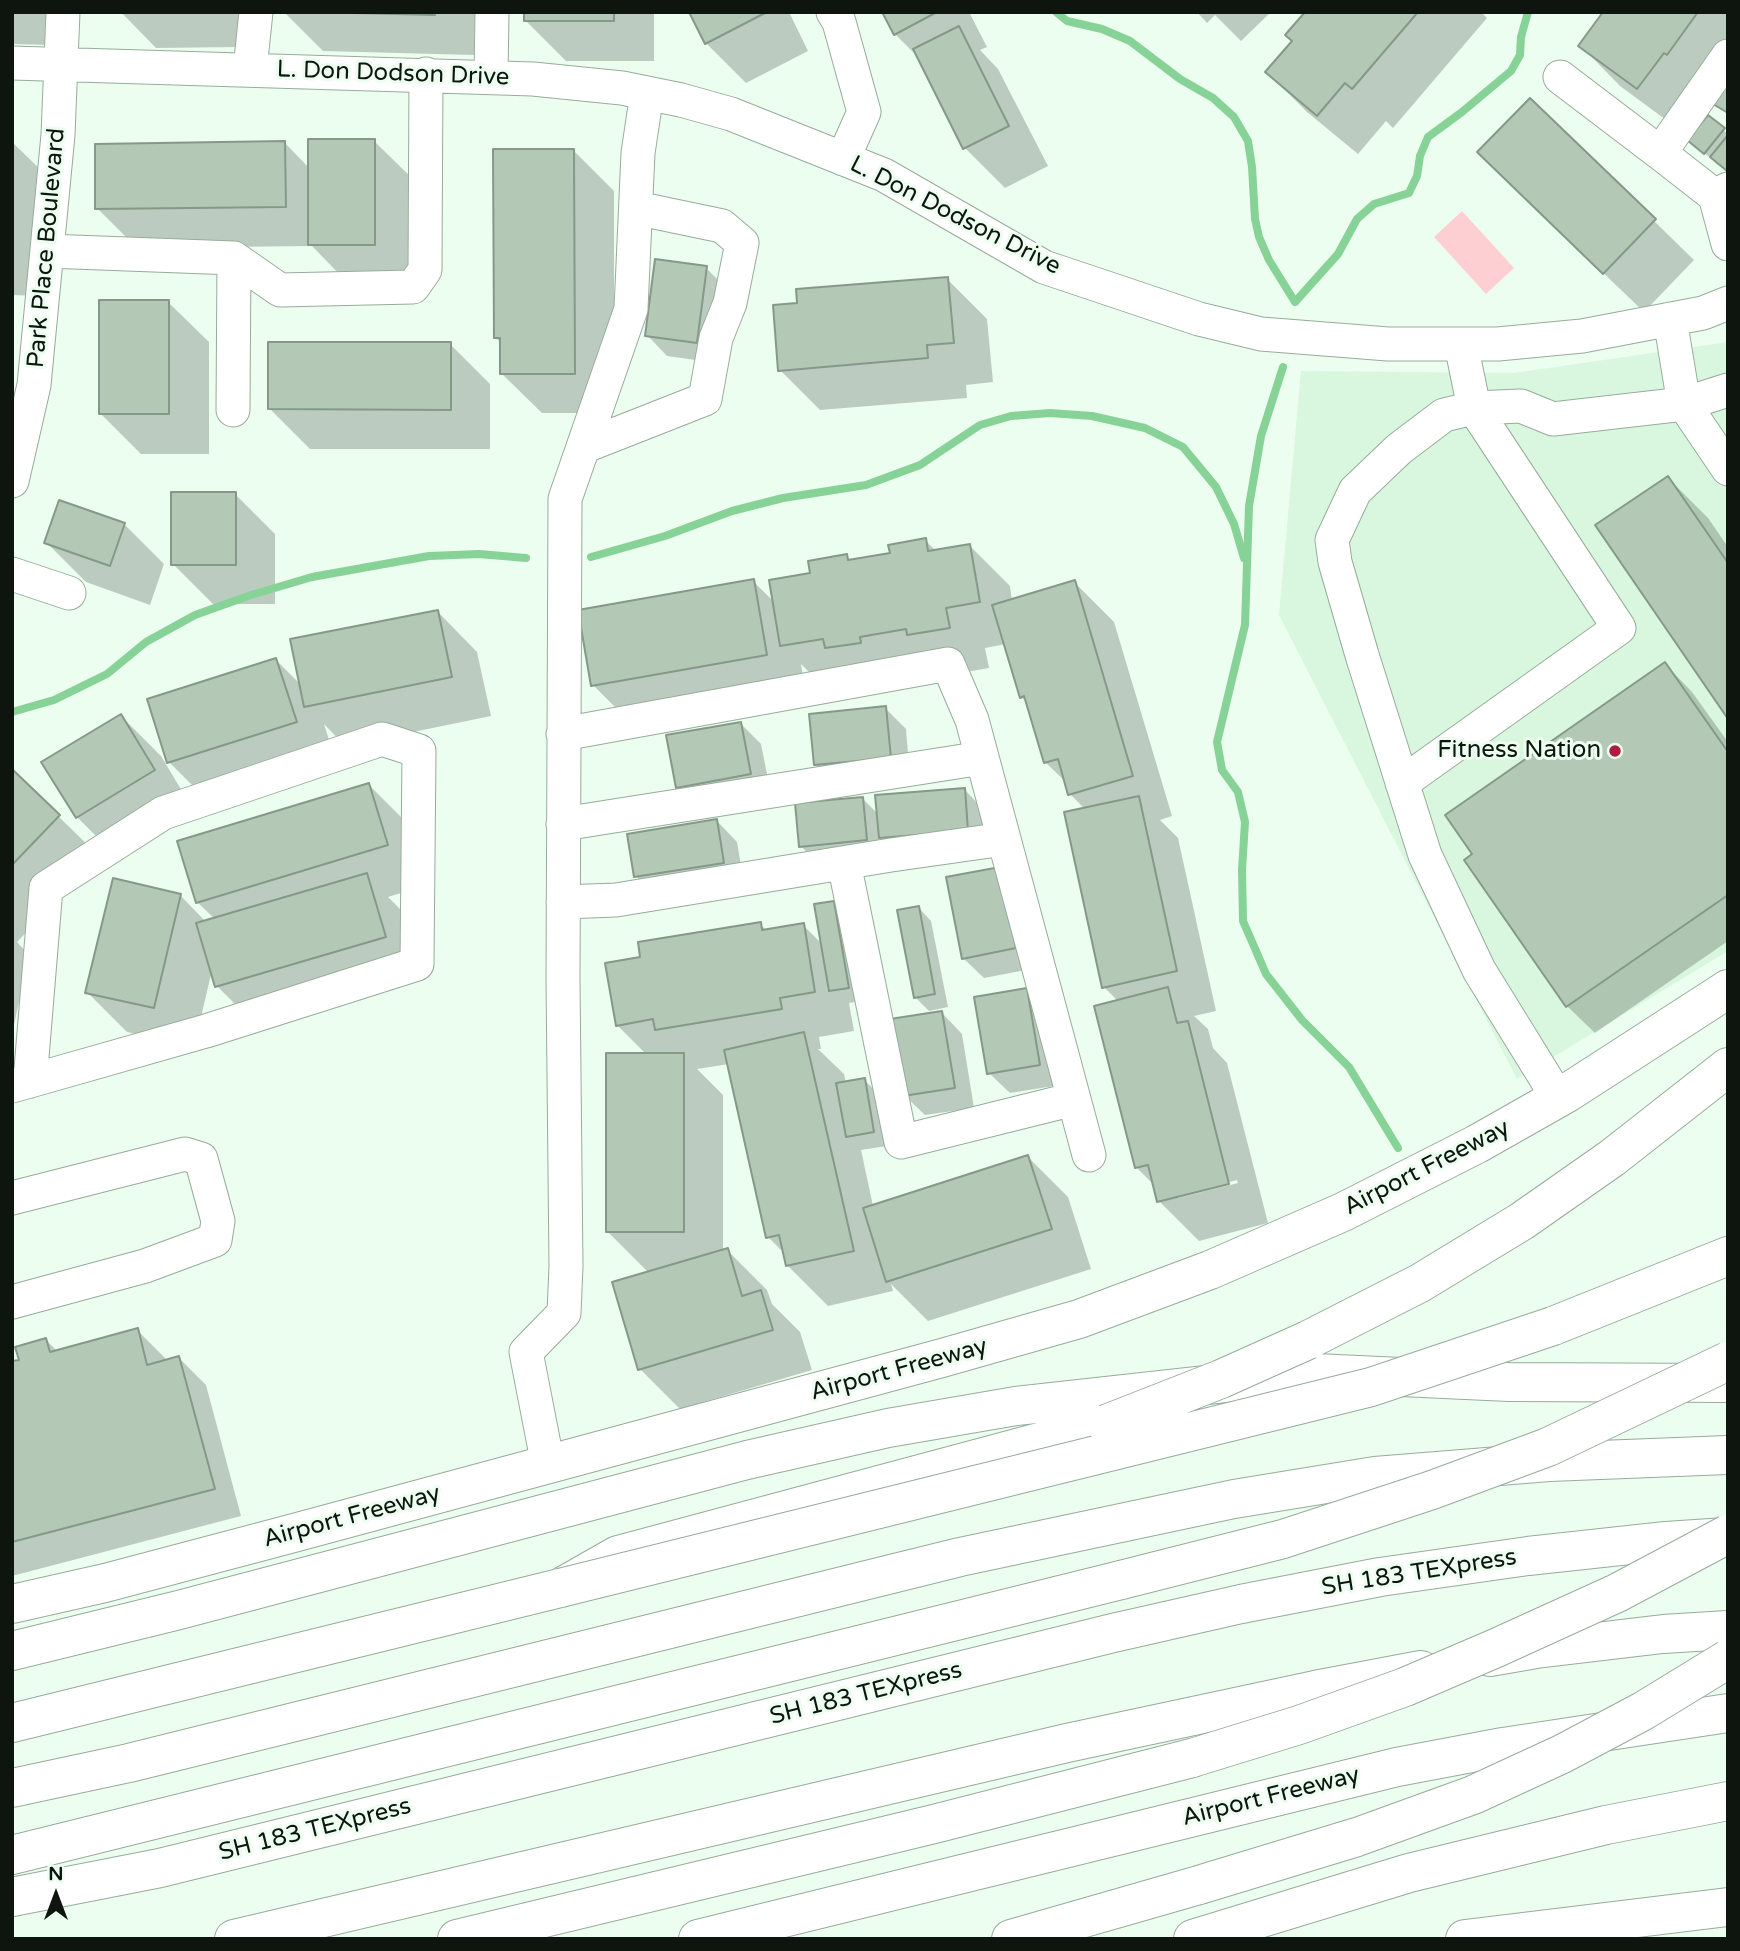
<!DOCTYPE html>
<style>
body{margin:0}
#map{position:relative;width:1740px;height:1951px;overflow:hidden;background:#ecfeef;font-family:"Varela Round",sans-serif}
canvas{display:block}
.frame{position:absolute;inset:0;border:14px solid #0d150e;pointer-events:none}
.north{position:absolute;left:21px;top:1860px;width:70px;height:70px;-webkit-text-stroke:5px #ecfeef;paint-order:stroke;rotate:0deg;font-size:19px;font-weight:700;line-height:28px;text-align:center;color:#0d150e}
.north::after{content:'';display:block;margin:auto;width:24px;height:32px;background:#0d150e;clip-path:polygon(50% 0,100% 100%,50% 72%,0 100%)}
</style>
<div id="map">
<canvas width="1740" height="1951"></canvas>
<div class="frame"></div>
<div class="north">N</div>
</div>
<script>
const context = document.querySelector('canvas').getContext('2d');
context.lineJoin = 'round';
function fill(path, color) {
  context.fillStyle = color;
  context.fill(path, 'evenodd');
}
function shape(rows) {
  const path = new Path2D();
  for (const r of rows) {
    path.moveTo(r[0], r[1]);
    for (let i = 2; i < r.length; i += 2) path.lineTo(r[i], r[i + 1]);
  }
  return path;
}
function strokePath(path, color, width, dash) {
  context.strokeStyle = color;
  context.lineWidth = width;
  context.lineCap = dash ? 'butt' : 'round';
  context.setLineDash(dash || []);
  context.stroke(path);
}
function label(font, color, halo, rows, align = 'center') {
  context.font = font + ' "Varela Round",sans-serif';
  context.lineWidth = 6;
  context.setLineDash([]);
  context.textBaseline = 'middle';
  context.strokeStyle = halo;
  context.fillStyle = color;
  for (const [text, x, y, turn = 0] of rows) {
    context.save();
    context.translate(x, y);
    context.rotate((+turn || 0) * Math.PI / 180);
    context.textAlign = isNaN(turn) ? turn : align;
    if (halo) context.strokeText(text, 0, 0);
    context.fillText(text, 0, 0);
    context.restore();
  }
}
const built = shape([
 [1728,342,1728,951,1517,1079,1279,615,1301,371,1514,373]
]);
const green = shape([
 [1462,211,1514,268,1486,294,1434,237]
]);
const shadow = shape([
 [12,12,50,12,50,45,12,44],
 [121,12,238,12,238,47,156,48],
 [284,12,475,12,474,55,323,51],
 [526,12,654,12,654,61,566,61,526,21],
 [691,12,789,12,808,51,746,83,706,43],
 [884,12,969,12,987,47,980,50,998,69,1048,166,1005,188,965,148,919,58,895,34],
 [1197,12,1271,12,1241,41,1215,15,1207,23],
 [1307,12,1485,12,1483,14,1487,18,1393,128,1386,121,1358,154,1307,112,1267,72,1294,41],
 [1606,12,1728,12,1728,66,1677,128,1620,86,1581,46],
 [1530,100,1694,260,1644,312,1519,192],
 [1723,130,1728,134,1728,171,1695,146],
 [374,141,415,181,415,285,350,285,312,246,137,248,97,208,285,143,310,169],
 [12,142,43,172,41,296,12,295],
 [574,151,614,191,614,413,542,413,501,373,501,343,495,337],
 [706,268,727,289,717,363,667,356,647,335],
 [947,279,987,319,993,382,966,385,967,398,820,410,780,370],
 [168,302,209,342,209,454,141,454,101,414],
 [450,344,490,384,490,449,310,449,270,409],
 [1668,478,1708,518,1728,547,1728,716],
 [235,494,275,534,275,604,213,604,173,564],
 [124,524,164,564,150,605,86,582,46,542],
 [925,540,936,551,970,546,1010,586,1012,601,1074,582,1114,622,1172,816,1160,820,1178,838,1216,1011,1194,1016,1208,1029,1213,1048,1227,1063,1268,1223,1199,1241,1159,1201,1155,1186,1136,1167,1119,1002,1104,987,1085,809,1070,794,1067,783,1046,763,1028,703,1021,697,1006,644,985,648,989,668,949,675,822,685,801,664,806,695,633,725,593,685,753,581,774,602,812,574,846,556,851,561,892,554],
 [1237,1180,1238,1183,1178,1198,1176,1195],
 [437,611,477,652,491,716,345,746,324,724,336,762,209,802,169,762,276,660,301,685],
 [1665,664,1692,692,1728,742,1728,941,1595,1033,1567,1006],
 [885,708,906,729,910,778,836,785,815,764],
 [121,716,161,756,194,811,117,857,77,817],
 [741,724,761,744,771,794,698,808,678,787],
 [13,772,99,856,17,942,29,955,12,1034],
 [369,785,409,825,427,885,388,897,406,915,425,977,257,1026,217,986,212,970,194,1047,127,1032,87,992,180,895,206,922,215,919,197,902],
 [965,790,985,811,988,851,901,858,878,835,880,853,814,860,801,846,862,798,879,815],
 [717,821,737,842,744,883,656,897,636,876],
 [1000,869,1036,968,984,978,963,958],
 [834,903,847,916,861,1001,849,1003,854,1031,819,1037,821,1049,818,1049,844,1074,846,1083,864,1080,878,1093,887,1146,861,1150,873,1206,1028,1157,1068,1197,1091,1269,928,1321,891,1284,893,1291,828,1306,788,1266,786,1255,768,1237,729,1064,697,1069,723,1095,723,1251,727,1250,767,1290,772,1304,800,1332,812,1370,680,1409,640,1369,649,1273,608,1232,647,1055,617,1025,642,959,760,924,767,931,803,925,823,945],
 [918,907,931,921,948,1007,929,1011,915,997],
 [1026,990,1047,1010,1060,1085,1010,1093,989,1073],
 [942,1013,962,1034,974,1108,925,1115,904,1095],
 [137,1330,165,1358,166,1362,179,1358,206,1385,241,1516,12,1576,12,1363,21,1361,46,1340,57,1351]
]);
const stream = shape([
 [1056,12,1067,21,1102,29,1130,41,1180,79,1213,98,1234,117,1248,141,1252,167,1255,219,1259,237,1269,260,1295,302,1338,254,1357,219,1374,204,1409,193,1417,176,1420,156,1428,137,1462,112,1511,71,1520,55,1521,37,1528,12],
 [1283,367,1261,436,1249,506,1245,625,1217,742,1222,770,1238,792,1245,822,1242,870,1243,921,1266,974,1302,1020,1349,1067,1398,1148],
 [591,557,665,536,732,511,783,498,866,485,920,465,980,425,1011,416,1050,413,1092,416,1145,428,1183,447,1216,487,1234,524,1244,558],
 [12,712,54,700,107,674,146,642,195,615,251,595,312,577,429,556,479,554,526,558]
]);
const building = shape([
 [311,12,435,12,435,15,311,12],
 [524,12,614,12,614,21,524,21,524,12],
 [689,12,767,12,705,44,689,12],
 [882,12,937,12,894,35,882,12],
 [1305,12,1418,12,1352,89,1345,83,1317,116,1265,72,1292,41,1285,35,1305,12],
 [1603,12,1698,12,1667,55,1664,53,1637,89,1578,46,1603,12],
 [959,26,1009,126,963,149,913,49,959,26],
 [1728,82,1728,113,1713,104,1728,82],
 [1530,98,1656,219,1603,274,1477,152,1530,98],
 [1708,115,1725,128,1704,154,1687,140,1708,115],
 [1728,135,1728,170,1727,171,1710,157,1728,135],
 [308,139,375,139,375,245,308,245,308,139],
 [285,141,286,207,95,209,95,144,285,141],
 [493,149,574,149,575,374,500,374,500,338,494,338,493,149],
 [655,259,707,266,697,343,645,336,655,259],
 [948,277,954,343,927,345,928,358,778,371,773,305,797,303,796,289,948,277],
 [99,300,169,300,169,414,99,414,99,300],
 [268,342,451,342,451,410,268,409,268,342],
 [1668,476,1728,563,1728,719,1595,525,1668,476],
 [171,492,236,492,236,565,171,565,171,492],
 [59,500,125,523,110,566,44,543,59,500],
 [926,538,928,551,970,544,980,602,946,608,950,628,907,635,906,629,860,637,861,643,825,648,823,639,780,646,769,580,810,573,808,561,847,554,848,560,890,553,888,545,926,538],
 [754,579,767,655,591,686,578,610,754,579],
 [1075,580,1133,776,1068,795,1058,759,1044,763,1024,696,1020,698,992,605,1075,580],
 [438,610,452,677,304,707,290,639,438,610],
 [276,658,297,722,167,763,147,699,276,658],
 [1665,662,1728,752,1728,895,1566,1007,1464,860,1472,854,1445,815,1665,662],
 [886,706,891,758,814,765,809,714,886,706],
 [121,714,155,770,76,818,41,762,121,714],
 [741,722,751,774,676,788,666,735,741,722],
 [13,770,60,815,12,865,12,770,13,770],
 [369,783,388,845,196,903,177,841,369,783],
 [965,788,968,831,879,838,875,795,965,788],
 [1139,796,1177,971,1102,988,1064,812,1139,796],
 [863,797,867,840,799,847,795,803,863,797],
 [717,819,724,863,634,877,627,834,717,819],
 [1000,867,1016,948,962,959,946,877,1000,867],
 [367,873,386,937,215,987,196,923,367,873],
 [113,878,181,894,154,1008,85,993,113,878],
 [834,901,849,988,829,991,814,904,834,901],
 [919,906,935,994,914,998,897,910,919,906],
 [761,922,762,930,804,923,815,992,780,998,782,1009,655,1030,653,1019,616,1026,605,963,640,957,638,942,761,922],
 [1168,987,1177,1023,1188,1021,1229,1184,1157,1202,1148,1165,1135,1168,1094,1006,1168,987],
 [1027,988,1040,1065,987,1074,974,997,1027,988],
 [942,1011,955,1088,903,1096,890,1019,942,1011],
 [804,1032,854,1251,786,1266,779,1235,766,1238,724,1050,804,1032],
 [606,1053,684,1053,684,1232,606,1232,606,1053],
 [865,1078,874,1132,846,1137,836,1083,865,1078],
 [1028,1155,1052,1229,886,1282,863,1208,1028,1155],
 [728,1248,742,1296,761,1290,773,1330,638,1370,612,1282,728,1248],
 [138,1328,147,1365,179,1356,215,1489,12,1542,12,1361,19,1360,15,1347,46,1338,50,1352,138,1328]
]);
const minor = shape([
 [833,12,839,22,864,112,843,159],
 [12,63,533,79,622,88,681,100,731,114,884,175,1044,267,1199,319,1261,334,1388,344,1498,344,1582,336,1703,313,1728,303],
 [250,69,256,12],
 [491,77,492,12],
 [1560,77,1660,153],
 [1728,189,1715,196,1728,244],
 [1715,196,1660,153,1728,56],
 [47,251,234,258,280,290,413,287,425,270,426,74],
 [1670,319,1684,404,1728,390],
 [1461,344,1474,408,1444,415,1399,449,1355,491,1332,540,1335,562,1362,655,1425,855,1479,970,1558,1098],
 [1474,408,1521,406,1553,419,1684,404,1728,469],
 [233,410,234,258],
 [583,447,705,399,716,338,730,303,742,243,722,226,636,208],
 [12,481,34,385,58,135,63,12],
 [12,574,69,593],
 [563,734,948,664,972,720,1089,1155],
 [1402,783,1619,628,1474,408],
 [563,824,982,758],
 [844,863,901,1142,1074,1099],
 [563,902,616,900,891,855,1004,839],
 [12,1086,30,1081,206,1031,417,964,419,751,382,739,163,813,46,888,30,1081],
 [12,1198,185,1154,201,1159,218,1221,215,1240,145,1266,12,1302],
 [548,1465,526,1352,564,1313,566,1266,563,979,565,499,631,309,638,153,647,93]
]);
const major = shape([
 [12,1604,105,1583,290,1534,942,1358,1079,1319,1210,1270,1343,1212,1477,1144,1567,1093,1728,989],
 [1465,1939,1728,1907]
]);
const highway = shape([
 [1553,1326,1728,1256],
 [1308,1340,1420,1283,1522,1221,1612,1158,1728,1067],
 [12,1651,179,1610,747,1460,888,1428,1016,1406,1315,1373,1509,1382,1728,1383],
 [1490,1657,1536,1649,1663,1634,1728,1630],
 [12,1723,560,1588,618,1555,1106,1424],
 [12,1788,129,1763,960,1557,1234,1499,1375,1476,1549,1462,1728,1455],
 [12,1855,1121,1580],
 [12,1897,160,1868,1113,1633,1241,1604,1380,1577,1528,1556,1666,1541,1726,1537],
 [234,1939,1067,1743,1315,1690,1421,1670],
 [457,1939,934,1824,1192,1758],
 [698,1939,1397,1767,1503,1747,1728,1713],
 [1011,1939,1199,1885],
 [1193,1939,1409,1873,1606,1825,1728,1801]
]);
const highwayBridge = shape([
 [1106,1424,1221,1379,1308,1340],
 [1121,1580,1283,1539,1432,1490,1548,1447,1728,1361],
 [560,1588,1371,1387,1553,1326],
 [1192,1758,1299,1725,1405,1687,1496,1648,1617,1593,1728,1534],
 [1199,1885,1357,1837,1473,1795,1562,1754,1643,1711,1728,1659]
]);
const markers = [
 [1615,751,7,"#af1b41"]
];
const streetNames = [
 ["L. Don Dodson Drive",393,74,2],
 ["L. Don Dodson Drive",955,216,27],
 ["Park Place Boulevard",47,248,-85],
 ["Airport Freeway",1427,1168,-27],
 ["Airport Freeway",899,1370,-15],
 ["Airport Freeway",352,1517,-15],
 ["SH 183 TEXpress",1419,1573,-9],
 ["SH 183 TEXpress",866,1694,-14],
 ["Airport Freeway",1271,1797,-14],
 ["SH 183 TEXpress",315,1830,-14]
];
const poiNames = [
 ["Fitness Nation",1601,751]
];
fill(built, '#d9f7de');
fill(green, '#fecfd2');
fill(shadow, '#0003');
strokePath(stream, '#87d397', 8);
fill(building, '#b3c9b6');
strokePath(building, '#849988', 2);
strokePath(minor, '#97ac9a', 35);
strokePath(major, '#97ac9a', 40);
strokePath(highway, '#97ac9a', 40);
strokePath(minor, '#fff', 33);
strokePath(major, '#fff', 38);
strokePath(highway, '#fff', 38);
strokePath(highwayBridge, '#97ac9a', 40, []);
strokePath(highwayBridge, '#fff', 38);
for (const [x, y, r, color] of markers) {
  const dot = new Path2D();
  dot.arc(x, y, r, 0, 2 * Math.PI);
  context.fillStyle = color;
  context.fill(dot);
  strokePath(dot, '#ecfeef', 2.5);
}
label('24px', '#0d150e', '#ecfeef', streetNames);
label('24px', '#0d150e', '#ecfeef', poiNames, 'right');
</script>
